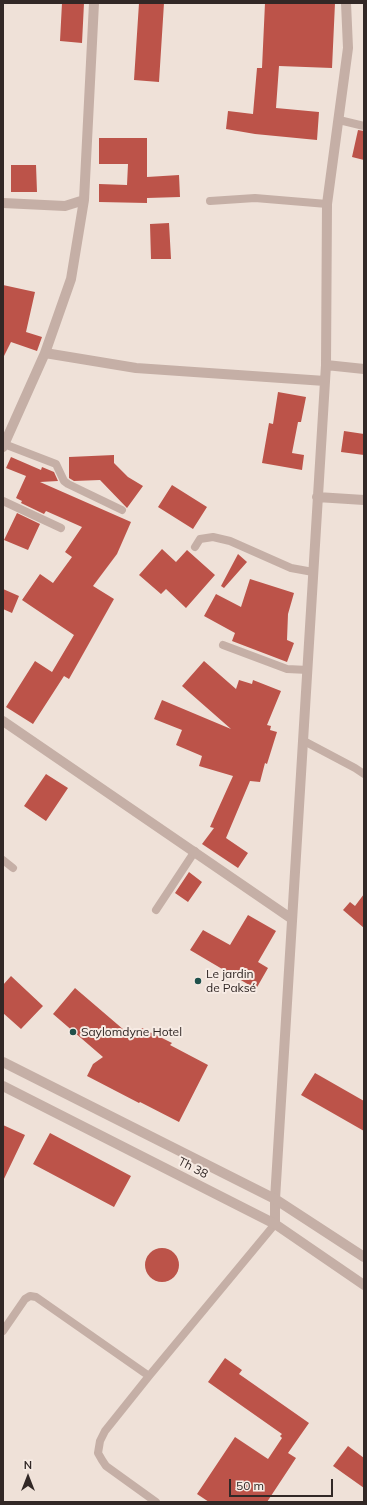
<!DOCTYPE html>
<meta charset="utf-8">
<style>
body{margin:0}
#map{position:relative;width:367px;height:1505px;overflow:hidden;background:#efe1d8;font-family:Mulish,sans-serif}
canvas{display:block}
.frame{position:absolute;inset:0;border:4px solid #322826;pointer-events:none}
.north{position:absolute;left:8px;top:1457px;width:40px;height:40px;-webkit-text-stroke:3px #f7ebe4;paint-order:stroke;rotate:0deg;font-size:11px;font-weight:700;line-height:16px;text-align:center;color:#322826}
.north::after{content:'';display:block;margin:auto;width:14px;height:18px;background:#322826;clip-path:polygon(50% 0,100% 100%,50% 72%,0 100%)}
.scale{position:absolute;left:229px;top:1479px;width:104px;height:18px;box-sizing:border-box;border:2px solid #322826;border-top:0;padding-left:5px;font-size:12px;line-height:14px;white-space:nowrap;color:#322826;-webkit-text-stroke:3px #f7ebe4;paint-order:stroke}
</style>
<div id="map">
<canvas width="367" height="1505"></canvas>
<div class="frame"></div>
<div class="north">N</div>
<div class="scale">50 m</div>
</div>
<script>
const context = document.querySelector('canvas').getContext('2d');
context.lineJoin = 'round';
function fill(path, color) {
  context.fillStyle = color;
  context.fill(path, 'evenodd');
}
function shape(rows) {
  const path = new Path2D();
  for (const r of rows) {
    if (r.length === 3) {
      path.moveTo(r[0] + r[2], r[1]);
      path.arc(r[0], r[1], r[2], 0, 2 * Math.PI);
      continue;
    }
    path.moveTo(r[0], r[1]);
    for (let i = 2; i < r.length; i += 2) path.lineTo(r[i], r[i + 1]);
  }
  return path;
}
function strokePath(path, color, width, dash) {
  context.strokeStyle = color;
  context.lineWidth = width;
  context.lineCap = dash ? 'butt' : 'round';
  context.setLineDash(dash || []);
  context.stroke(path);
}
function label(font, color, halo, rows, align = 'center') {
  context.font = font + ' Mulish,sans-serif';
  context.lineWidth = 4;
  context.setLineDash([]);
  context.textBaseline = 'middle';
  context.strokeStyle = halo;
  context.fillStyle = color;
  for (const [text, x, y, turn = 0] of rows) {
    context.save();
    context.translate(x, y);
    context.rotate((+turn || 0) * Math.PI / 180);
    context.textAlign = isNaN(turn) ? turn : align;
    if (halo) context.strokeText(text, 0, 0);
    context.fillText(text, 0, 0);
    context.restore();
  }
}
const building = shape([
 [62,3,84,3,82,43,60,41],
 [139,3,164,3,159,82,134,80],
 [265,3,335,3,332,68,279,66,276,108,319,112,317,140,255,134,226,129,228,111,253,114,257,68,262,68],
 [358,130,364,131,364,160,352,157],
 [99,138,147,138,147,177,179,175,180,197,147,198,147,203,99,202,99,184,127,185,128,164,99,164],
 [11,165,36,165,37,192,11,192],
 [169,223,171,259,151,259,150,224],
 [3,285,35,292,26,332,42,337,37,351,11,342,3,358],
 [278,392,306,397,301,422,298,422,292,453,304,455,302,470,262,463,269,423,273,424],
 [344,431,364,434,364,455,341,452],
 [114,455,114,463,128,477,143,486,127,508,100,480,74,481,69,478,69,457],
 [11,457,41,470,42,467,54,472,58,481,40,482,131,522,117,554,93,586,114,599,69,679,64,676,33,724,6,707,35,661,52,672,74,635,22,600,40,574,53,583,72,557,65,552,82,527,46,511,44,514,21,503,22,501,16,498,26,476,6,468],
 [172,485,207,507,193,529,158,507],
 [17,513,40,524,28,550,4,540],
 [162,549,176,562,187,550,215,575,186,608,166,589,161,594,139,575],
 [238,554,247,562,224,588,221,586],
 [250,579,294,593,288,614,287,640,294,643,287,662,232,641,235,633,204,616,216,594,241,607],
 [3,589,19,596,12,613,3,609],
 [204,661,236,689,239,680,252,684,253,680,281,691,267,725,271,726,270,730,277,732,267,764,265,763,260,782,250,781,226,838,248,853,238,868,202,844,214,828,210,827,233,776,199,766,202,756,176,745,182,730,154,719,162,700,231,729,182,686],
 [46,774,68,788,46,821,24,806],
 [189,872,202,882,188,902,175,893],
 [364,894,364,928,343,910,350,902,355,906],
 [248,915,276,931,258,962,268,968,256,989,190,950,203,930,230,945],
 [11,976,43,1006,21,1029,3,1013,3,985],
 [75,988,131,1036,142,1028,172,1043,170,1045,208,1065,179,1122,140,1102,139,1103,87,1076,93,1064,103,1057,53,1014],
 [315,1073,364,1101,364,1131,301,1095],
 [3,1125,25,1135,3,1181],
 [50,1133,131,1176,114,1207,33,1164],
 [162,1265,17],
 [225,1358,242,1370,239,1374,309,1423,288,1453,296,1458,267,1502,209,1502,197,1494,235,1437,268,1459,282,1438,280,1436,282,1434,208,1382],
 [348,1446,364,1458,364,1488,333,1466]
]);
const service = shape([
 [339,120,364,126],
 [210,201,255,198,327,204],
 [4,444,56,464,64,481,68,484,122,510],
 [3,501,61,528],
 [195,547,200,539,213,537,230,541,291,568,313,572],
 [223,645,287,669,308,670],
 [304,741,355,768,364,774],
 [3,860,13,868],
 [156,910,195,851],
 [3,1331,25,1299,30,1296,36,1297,149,1376],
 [156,1502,106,1466,102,1460,98,1453,100,1441,105,1431,149,1376,275,1224]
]);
const minor = shape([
 [94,3,84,200,71,279,45,353,136,368,325,381],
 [3,203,65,206,84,200],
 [326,365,364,369],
 [3,447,45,353],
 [317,497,364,500],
 [3,721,292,919],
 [275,1224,275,1199,326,365,327,204,348,48,346,3]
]);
const tertiary = shape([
 [3,1062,275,1199,364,1257],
 [3,1086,275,1224,364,1285]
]);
const markers = [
 [198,981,4,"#1f504b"],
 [73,1032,4,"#1f504b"]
];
const poiNames = [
 ["Le jardin",206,974],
 ["de Paksé",206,988],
 ["Saylomdyne Hotel",81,1032]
];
const streetNames = [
 ["Th 38",193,1168,27]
];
fill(building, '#bc5349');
strokePath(service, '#c5afa6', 8);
strokePath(minor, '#c5afa6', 10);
strokePath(tertiary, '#c5afa6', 10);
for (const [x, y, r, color] of markers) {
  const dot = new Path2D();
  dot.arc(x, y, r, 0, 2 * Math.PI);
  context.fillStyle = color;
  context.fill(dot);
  strokePath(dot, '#f7ebe4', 1.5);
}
label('12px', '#322826', '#f7ebe4', poiNames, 'left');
label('12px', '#322826', '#f7ebe4', streetNames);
</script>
